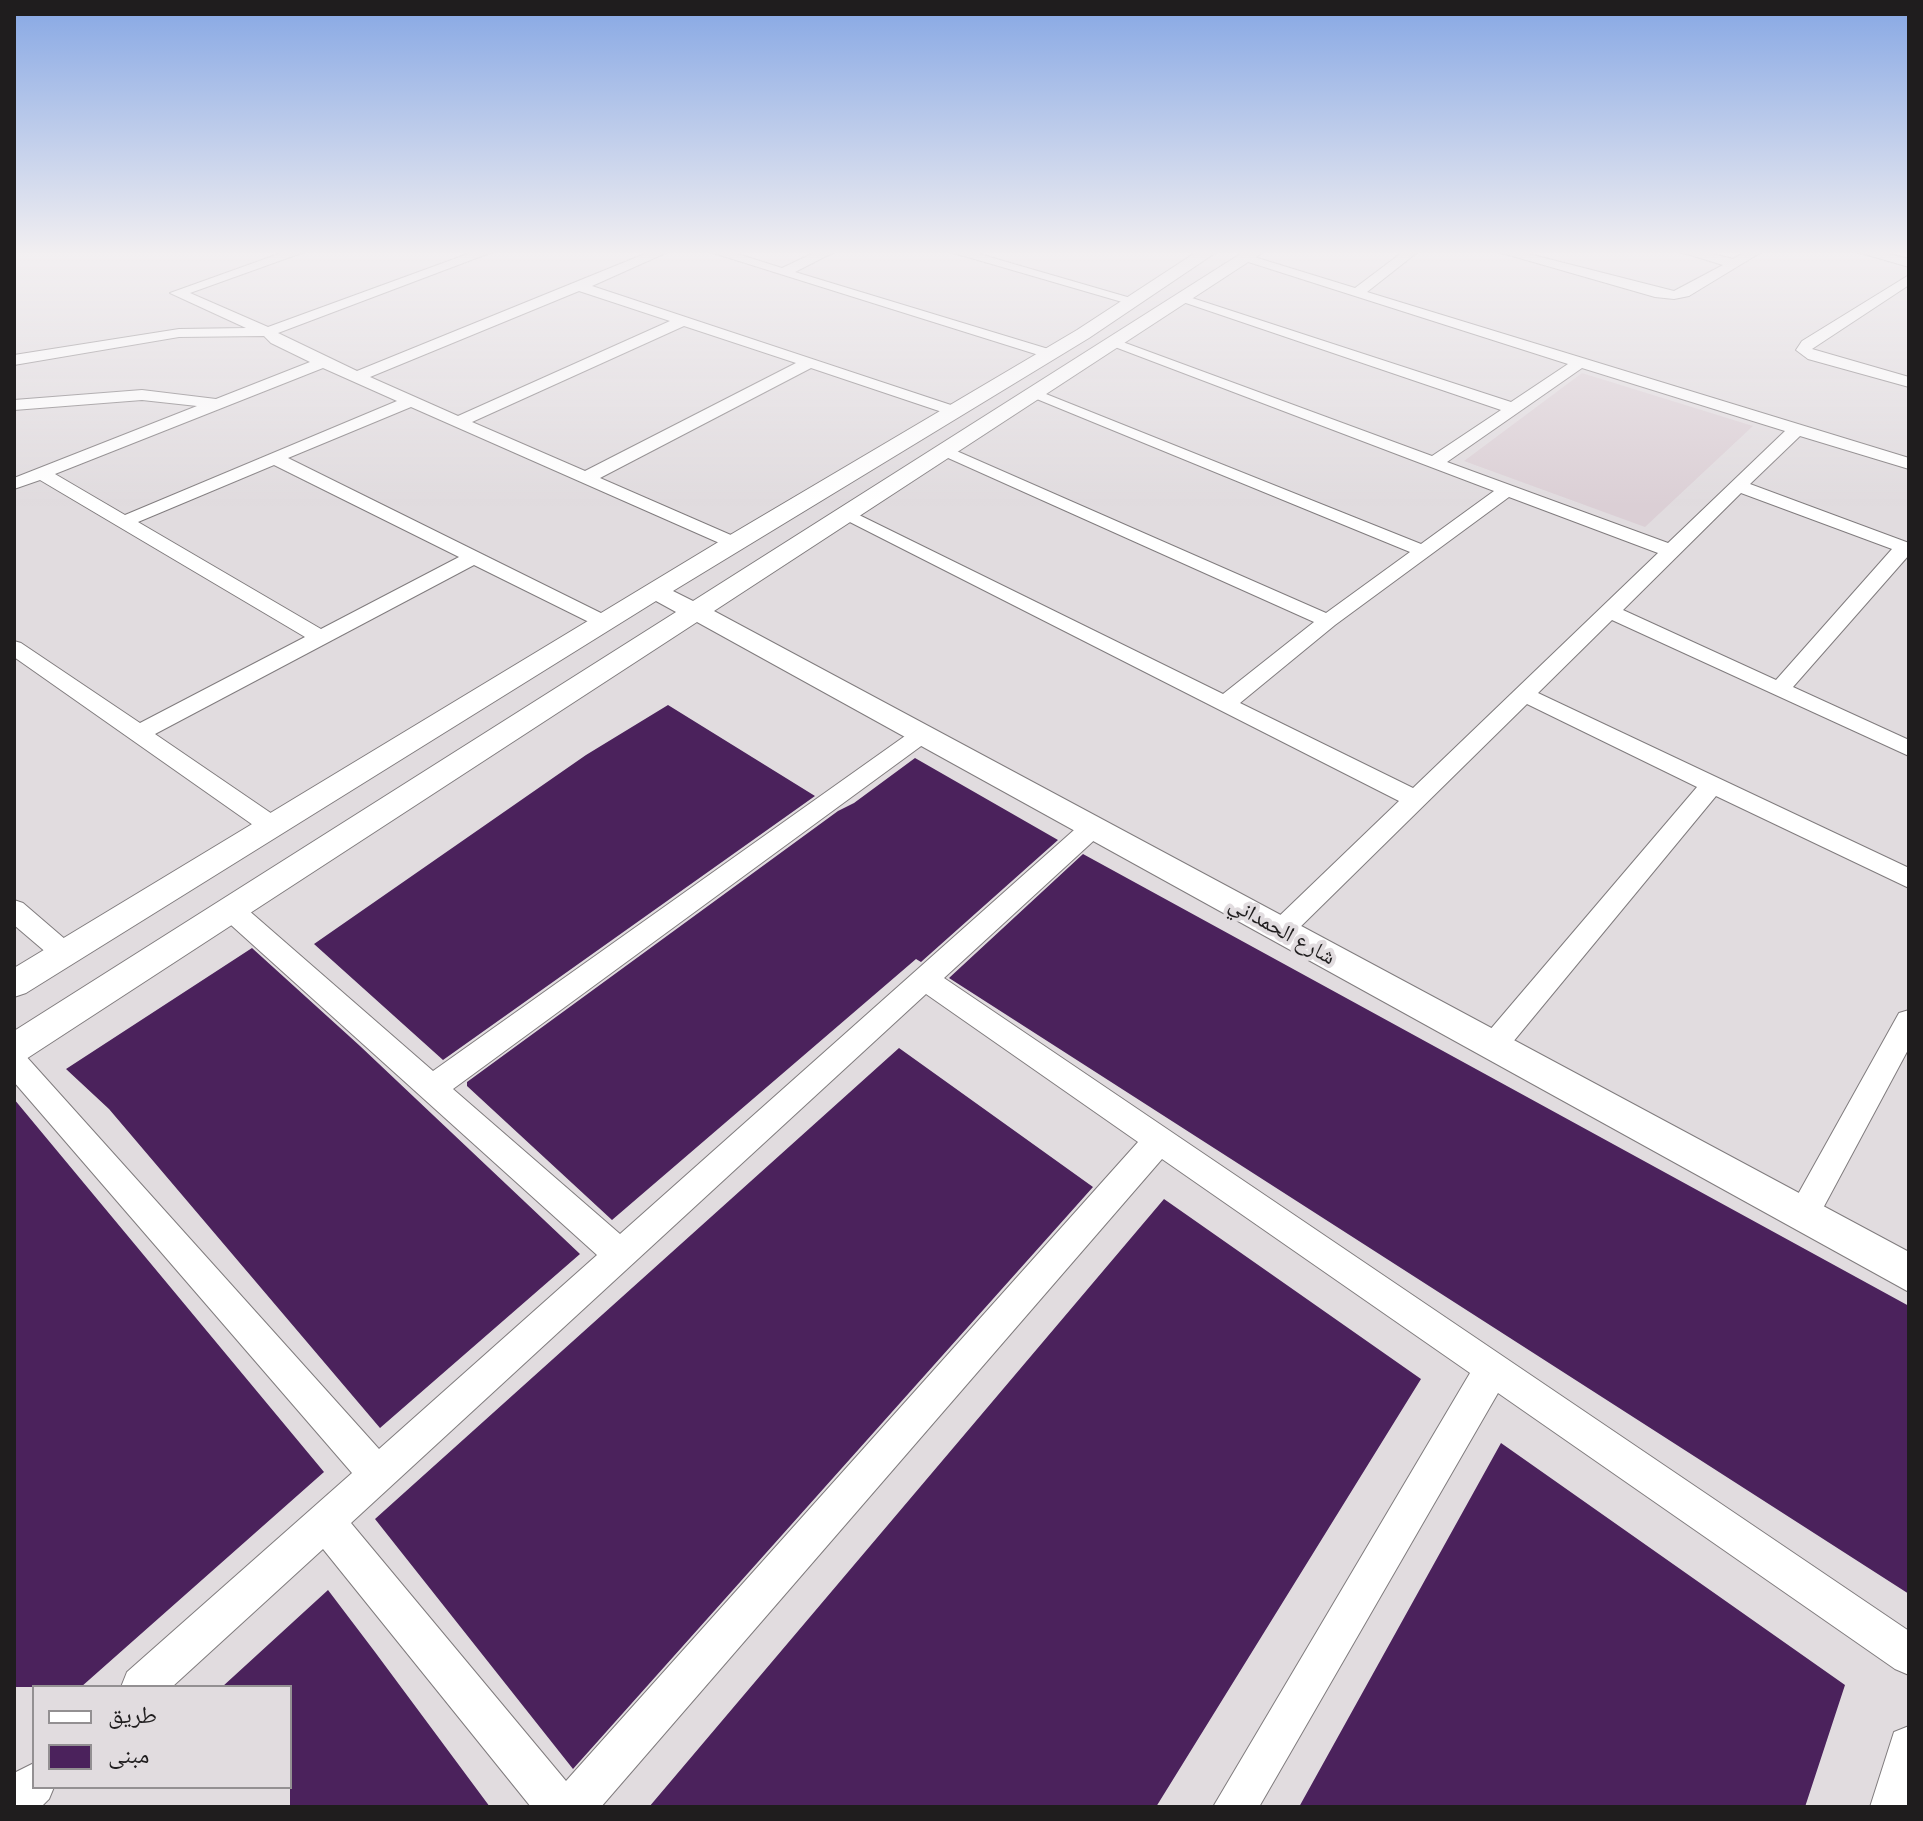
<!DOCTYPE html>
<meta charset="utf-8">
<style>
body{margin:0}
#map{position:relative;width:1923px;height:1821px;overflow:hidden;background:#e1dcdf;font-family:"IBM Plex Sans","Noto Naskh Arabic",sans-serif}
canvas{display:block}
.frame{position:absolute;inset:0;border:16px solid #1f1d1e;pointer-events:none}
.legend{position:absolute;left:32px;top:1685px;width:260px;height:104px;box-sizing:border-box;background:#e1dcdf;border:2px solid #939092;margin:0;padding:10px 14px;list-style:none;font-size:24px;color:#1f1d1e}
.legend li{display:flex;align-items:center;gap:16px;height:40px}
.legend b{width:40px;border:2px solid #939092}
</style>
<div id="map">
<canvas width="1923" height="1821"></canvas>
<div class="frame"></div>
<ul class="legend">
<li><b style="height:10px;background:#fff"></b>طريق</li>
<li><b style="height:22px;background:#4b225c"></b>مبنى</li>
</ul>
</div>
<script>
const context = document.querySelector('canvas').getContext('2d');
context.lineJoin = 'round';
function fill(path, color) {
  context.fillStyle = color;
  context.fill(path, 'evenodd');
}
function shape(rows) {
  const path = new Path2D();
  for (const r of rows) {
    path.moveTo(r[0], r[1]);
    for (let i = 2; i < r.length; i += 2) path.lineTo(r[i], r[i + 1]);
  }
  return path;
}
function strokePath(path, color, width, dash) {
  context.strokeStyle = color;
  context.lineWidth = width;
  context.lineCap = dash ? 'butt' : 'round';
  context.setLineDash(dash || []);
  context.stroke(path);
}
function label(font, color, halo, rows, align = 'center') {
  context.font = font + ' "IBM Plex Sans","Noto Naskh Arabic",sans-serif';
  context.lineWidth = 8;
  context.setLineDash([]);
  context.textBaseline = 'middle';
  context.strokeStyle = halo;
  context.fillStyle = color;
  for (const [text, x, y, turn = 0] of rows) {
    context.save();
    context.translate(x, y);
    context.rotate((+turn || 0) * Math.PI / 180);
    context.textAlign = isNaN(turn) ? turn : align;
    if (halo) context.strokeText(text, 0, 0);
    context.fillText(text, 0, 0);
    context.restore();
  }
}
const built = shape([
 [1582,373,1753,426,1645,527,1464,461]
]);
const building = shape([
 [668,705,815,796,443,1060,314,944,586,755],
 [915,758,1058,840,921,962,916,959,612,1220,467,1086,467,1082,838,811,854,803],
 [1083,854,1909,1306,1909,1594,949,978],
 [252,948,360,1046,580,1254,380,1428,109,1109,66,1069],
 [899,1048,1093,1187,573,1769,375,1519],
 [14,1099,324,1472,81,1687,14,1687],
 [1164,1199,1421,1379,1156,1807,649,1807],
 [1501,1443,1845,1685,1805,1807,1299,1807],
 [328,1590,375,1652,490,1807,290,1807,290,1687,222,1687]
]);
const minor = shape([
 [287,251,307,251,190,293,268,327,476,251,495,251,278,333,357,371,652,251,670,251,592,286,960,408,962,411,954,416,948,414,811,368,600,478,740,539,742,543,733,549,411,407,288,458,611,618,614,622,604,628,597,626,474,565,155,734,281,820,284,826,281,832,272,834,263,832,14,657,14,641,21,643,140,723,305,637,40,480,14,489,14,478,197,406,142,400,14,410,14,400,142,390,216,399,310,362,271,343,264,336,179,337,14,365,14,355,179,329,246,328,170,293,287,251],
 [579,291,670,321,458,416,370,377,579,291],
 [684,326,796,363,585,471,472,422,684,326],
 [323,368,397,401,125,515,55,474,323,368],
 [274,465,459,557,321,629,138,522,274,465],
 [707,251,728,251,782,268,818,251,836,251,795,272,1055,351,1058,354,1055,357,1045,357,707,251],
 [947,251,969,251,1141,301,1134,305,1129,304,947,251],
 [1404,251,1419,251,1367,292,1909,458,1909,469,1800,436,1750,484,1909,543,1909,555,1793,687,1909,740,1909,756,1612,620,1538,693,1909,868,1909,888,1716,796,1503,1054,1493,1058,1483,1054,1479,1046,1483,1038,1697,787,1527,704,1290,937,1281,940,1272,937,1268,930,1272,923,1399,801,838,516,841,512,853,512,1223,694,1314,622,937,453,940,449,952,449,1326,613,1410,552,1027,395,1029,392,1041,392,1421,544,1494,491,1107,344,1115,339,1120,341,1432,456,1501,410,1177,300,1179,297,1189,297,1511,402,1568,364,1239,259,1251,256,1355,288,1404,251],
 [1582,368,1785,431,1668,543,1447,462,1582,368],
 [1741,493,1892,549,1776,680,1623,610,1741,493],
 [1509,497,1658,553,1413,788,1240,703,1335,625,1509,497],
 [1495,251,1517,251,1674,291,1723,265,1677,251,1700,251,1733,259,1747,251,1763,251,1689,296,1674,299,1655,297,1495,251],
 [1854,251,1877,251,1909,259,1909,267,1854,251],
 [1909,275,1909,285,1812,349,1909,377,1909,387,1808,359,1796,350,1802,341,1909,275],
 [920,729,928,731,931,736,928,741,453,1089,620,1234,1083,822,1092,820,1101,822,1104,828,1101,834,944,978,1909,1631,1909,1675,1895,1669,1498,1393,1259,1807,1213,1807,1470,1373,1162,1159,601,1807,531,1807,323,1549,172,1687,121,1687,127,1672,352,1473,14,1082,14,1050,24,1054,379,1449,597,1255,221,916,217,909,221,902,230,900,239,902,433,1071,912,731,920,729],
 [926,994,1138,1142,566,1781,351,1523,926,994],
 [14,900,23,903,73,946,77,953,73,960,64,963,55,960,14,925,14,900],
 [1909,1010,1909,1048,1814,1225,1803,1229,1792,1225,1787,1215,1792,1205,1899,1013,1909,1010],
 [1909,1726,1909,1807,1870,1807,1894,1732,1909,1726],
 [34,1763,34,1787,54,1787,49,1799,41,1807,14,1807,14,1773,34,1763]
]);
const tertiary = shape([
 [1198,251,1218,251,1089,338,673,591,693,601,1245,251,1265,251,714,611,1909,1252,1909,1292,697,622,26,1059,14,1063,14,1031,676,612,656,601,26,993,14,997,14,968,725,538,1077,330,1198,251]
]);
const streetNames = [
 ["شارع الحمداني",1282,931,29]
];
fill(built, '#dbcfd5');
fill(building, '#4b225c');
strokePath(minor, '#807c7e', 2);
strokePath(tertiary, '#807c7e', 2);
fill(minor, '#fff');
fill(tertiary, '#fff');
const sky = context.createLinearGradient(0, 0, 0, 506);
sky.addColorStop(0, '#86a7e4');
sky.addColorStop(0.5, '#f2eff1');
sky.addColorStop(1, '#f2eff100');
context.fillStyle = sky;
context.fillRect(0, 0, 1923, 506);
label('22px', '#1f1d1e', '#e1dcdf', streetNames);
</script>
